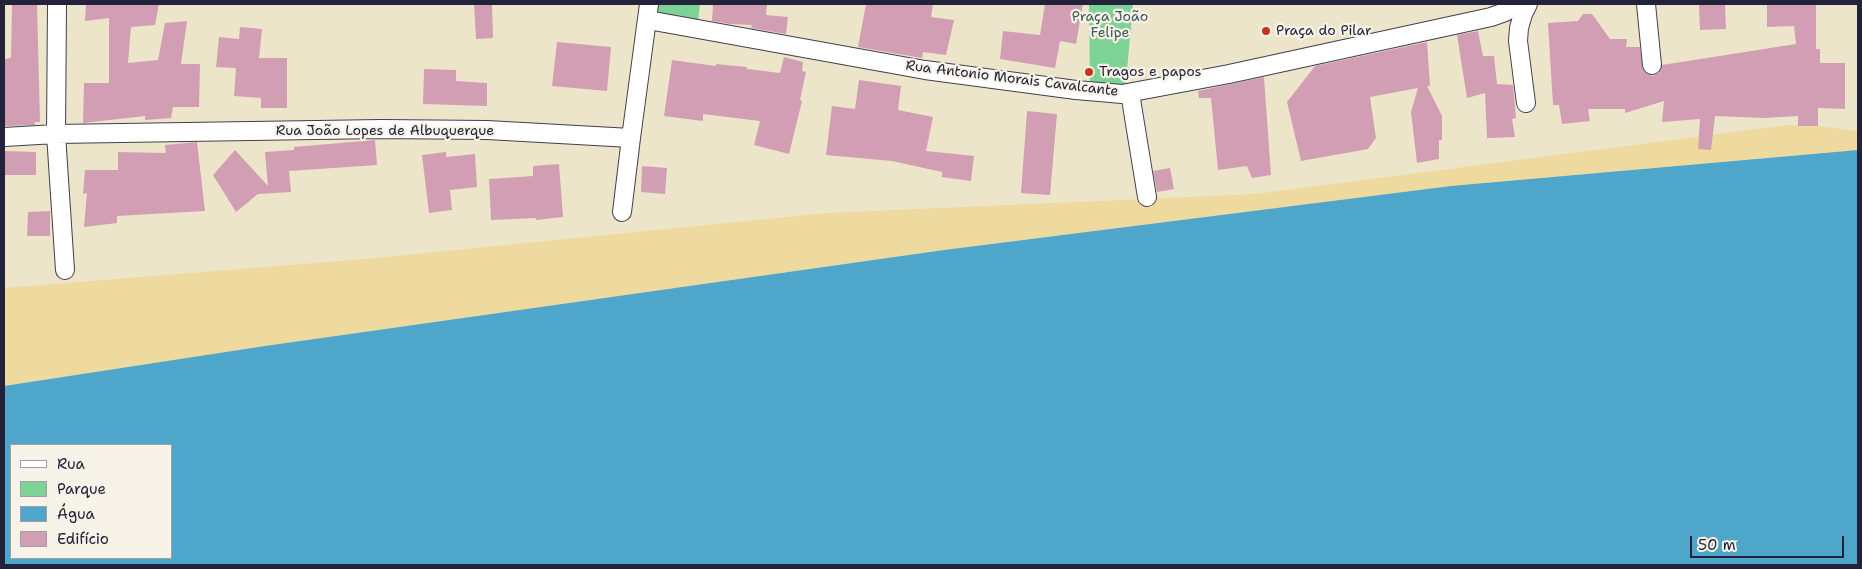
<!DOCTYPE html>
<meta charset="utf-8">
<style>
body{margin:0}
#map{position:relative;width:1862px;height:569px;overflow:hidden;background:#ede5c9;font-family:"Shantell Sans",sans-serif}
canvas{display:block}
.frame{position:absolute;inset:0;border:5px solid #22223b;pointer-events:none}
.legend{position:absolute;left:10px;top:444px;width:162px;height:115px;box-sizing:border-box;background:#f7f3e8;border:1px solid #a29fa3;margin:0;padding:6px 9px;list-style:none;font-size:15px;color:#22223b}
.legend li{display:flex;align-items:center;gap:10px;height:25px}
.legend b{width:25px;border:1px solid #a29fa3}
.scale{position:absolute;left:1690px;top:536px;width:154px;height:22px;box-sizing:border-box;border:2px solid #22223b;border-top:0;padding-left:6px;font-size:15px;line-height:18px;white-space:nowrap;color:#22223b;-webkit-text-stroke:4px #f7f3e8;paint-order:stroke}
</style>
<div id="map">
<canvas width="1862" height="569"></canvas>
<div class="frame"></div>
<ul class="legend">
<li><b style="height:6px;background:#fff"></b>Rua</li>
<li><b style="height:14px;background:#7dd295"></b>Parque</li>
<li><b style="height:14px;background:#4ea6cb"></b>Água</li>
<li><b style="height:14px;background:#d29eb4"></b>Edifício</li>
</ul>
<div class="scale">50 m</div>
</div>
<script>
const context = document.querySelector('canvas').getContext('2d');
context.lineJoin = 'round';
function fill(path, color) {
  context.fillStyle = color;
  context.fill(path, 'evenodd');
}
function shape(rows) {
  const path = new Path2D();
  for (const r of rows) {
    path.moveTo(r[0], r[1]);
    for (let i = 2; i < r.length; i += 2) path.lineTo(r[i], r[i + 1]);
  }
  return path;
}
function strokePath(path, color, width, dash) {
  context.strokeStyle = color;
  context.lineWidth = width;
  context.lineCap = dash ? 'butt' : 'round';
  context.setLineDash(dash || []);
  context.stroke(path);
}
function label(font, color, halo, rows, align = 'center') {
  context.font = font + ' "Shantell Sans",sans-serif';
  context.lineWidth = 4.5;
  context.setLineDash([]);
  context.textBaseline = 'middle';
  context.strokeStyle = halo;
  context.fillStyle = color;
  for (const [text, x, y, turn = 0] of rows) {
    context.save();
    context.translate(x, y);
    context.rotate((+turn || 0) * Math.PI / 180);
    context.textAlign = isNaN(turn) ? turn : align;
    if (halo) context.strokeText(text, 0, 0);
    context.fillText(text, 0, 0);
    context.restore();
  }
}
const green = shape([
 [655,4,700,4,698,21,654,16],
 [1089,4,1133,4,1125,93,1090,90]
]);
const sand = shape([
 [1788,125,1818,126,1858,131,1858,150,1451,186,944,250,265,346,4,386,4,288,365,259,828,213,1256,194]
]);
const water = shape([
 [1858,150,1858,565,4,565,4,386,265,346,944,250,1451,186],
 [11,445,171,445,171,558,11,558]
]);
const building = shape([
 [12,4,37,4,40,122,35,122,35,125,4,126,4,59,11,58],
 [86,4,159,4,155,25,131,27,128,63,158,60,165,23,187,21,181,64,200,64,199,107,173,107,171,118,145,120,145,116,83,123,84,83,109,83,109,18,85,21],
 [474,4,492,4,493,38,476,39],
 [713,4,767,4,766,15,788,17,786,34,751,28,752,25,730,24,712,21],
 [866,4,933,4,931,17,954,20,946,55,923,52,922,58,858,47],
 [1045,4,1083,4,1076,44,1060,41,1055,68,1000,59,1003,31,1040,35],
 [1699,4,1725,4,1726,29,1700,30],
 [1767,4,1816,4,1816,49,1820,49,1820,63,1845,63,1845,109,1818,108,1818,126,1798,126,1798,116,1763,118,1715,116,1711,150,1698,149,1700,119,1662,122,1664,101,1625,113,1625,109,1588,109,1590,121,1562,124,1559,105,1553,105,1548,23,1578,21,1583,14,1592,14,1610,39,1627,39,1626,47,1640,47,1643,71,1647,74,1653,76,1659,73,1662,65,1796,44,1794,26,1767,27],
 [240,27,262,29,259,58,287,58,287,108,261,108,261,98,234,96,236,68,216,67,219,37,239,39],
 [1478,31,1483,56,1494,56,1497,84,1513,85,1516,118,1512,119,1515,137,1487,138,1485,93,1467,98,1457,35],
 [557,42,611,47,607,91,552,86],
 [1427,42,1430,86,1427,86,1442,116,1442,140,1439,140,1439,159,1417,163,1411,112,1418,88,1370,97,1376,138,1368,149,1301,161,1287,102,1315,66],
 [784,57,803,62,802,71,806,72,800,100,802,101,789,154,754,145,760,121,703,114,703,121,664,116,672,60,716,66,716,64,747,67,747,69,780,73],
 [424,69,456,70,456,81,487,83,487,106,423,104],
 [1264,77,1271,175,1252,178,1247,166,1218,170,1211,98,1199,98,1198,91],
 [859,80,901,86,898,110,933,117,926,151,974,156,971,181,942,177,942,172,892,161,826,155,832,106,855,109],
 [1027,111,1057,114,1050,195,1021,193],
 [375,140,377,165,289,171,291,192,258,194,236,212,213,175,235,150,268,186,265,152,294,150,294,147],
 [197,142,205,211,117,216,117,223,84,227,87,193,83,194,85,170,118,170,118,152,166,153,165,145],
 [4,151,36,152,36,175,4,175],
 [446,152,446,157,475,154,477,187,450,190,452,210,429,213,422,155],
 [559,164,563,217,536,220,536,218,491,220,489,179,533,176,533,166],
 [642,166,667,168,665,194,641,192],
 [1170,168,1174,189,1157,192,1153,171],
 [50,211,50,236,27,236,28,212]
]);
const minor = shape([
 [57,4,56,134,65,270],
 [1646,4,1652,65],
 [648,20,925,70,1076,90,1122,94,1229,74,1491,17,1505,12,1519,4],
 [1130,93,1147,197],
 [1526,103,1518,41,1519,28,1523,14,1528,4],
 [4,137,56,134,381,129,487,130,631,138,649,4],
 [622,212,631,138]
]);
const markers = [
 [1266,31,5,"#c8321e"],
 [1089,72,5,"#c8321e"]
];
const parkNames = [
 ["Praça João",1110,17],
 ["Felipe",1110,33]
];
const poiNames = [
 ["Praça do Pilar",1276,31],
 ["Tragos e papos",1099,72]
];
const streetNames = [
 ["Rua Antonio Morais Cavalcante",1012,79,7],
 ["Rua João Lopes de Albuquerque",385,131]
];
fill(green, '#7dd295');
fill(sand, '#eeda9e');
fill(water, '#4ea6cb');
fill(building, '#d29eb4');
strokePath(minor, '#403f50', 20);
strokePath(minor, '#fff', 18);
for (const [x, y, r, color] of markers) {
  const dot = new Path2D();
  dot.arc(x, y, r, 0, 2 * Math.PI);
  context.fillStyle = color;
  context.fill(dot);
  strokePath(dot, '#f7f3e8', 2);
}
label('14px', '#3d5756', '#f7f3e8', parkNames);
label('14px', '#22223b', '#f7f3e8', poiNames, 'left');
label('14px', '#22223b', '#f7f3e8', streetNames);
</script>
